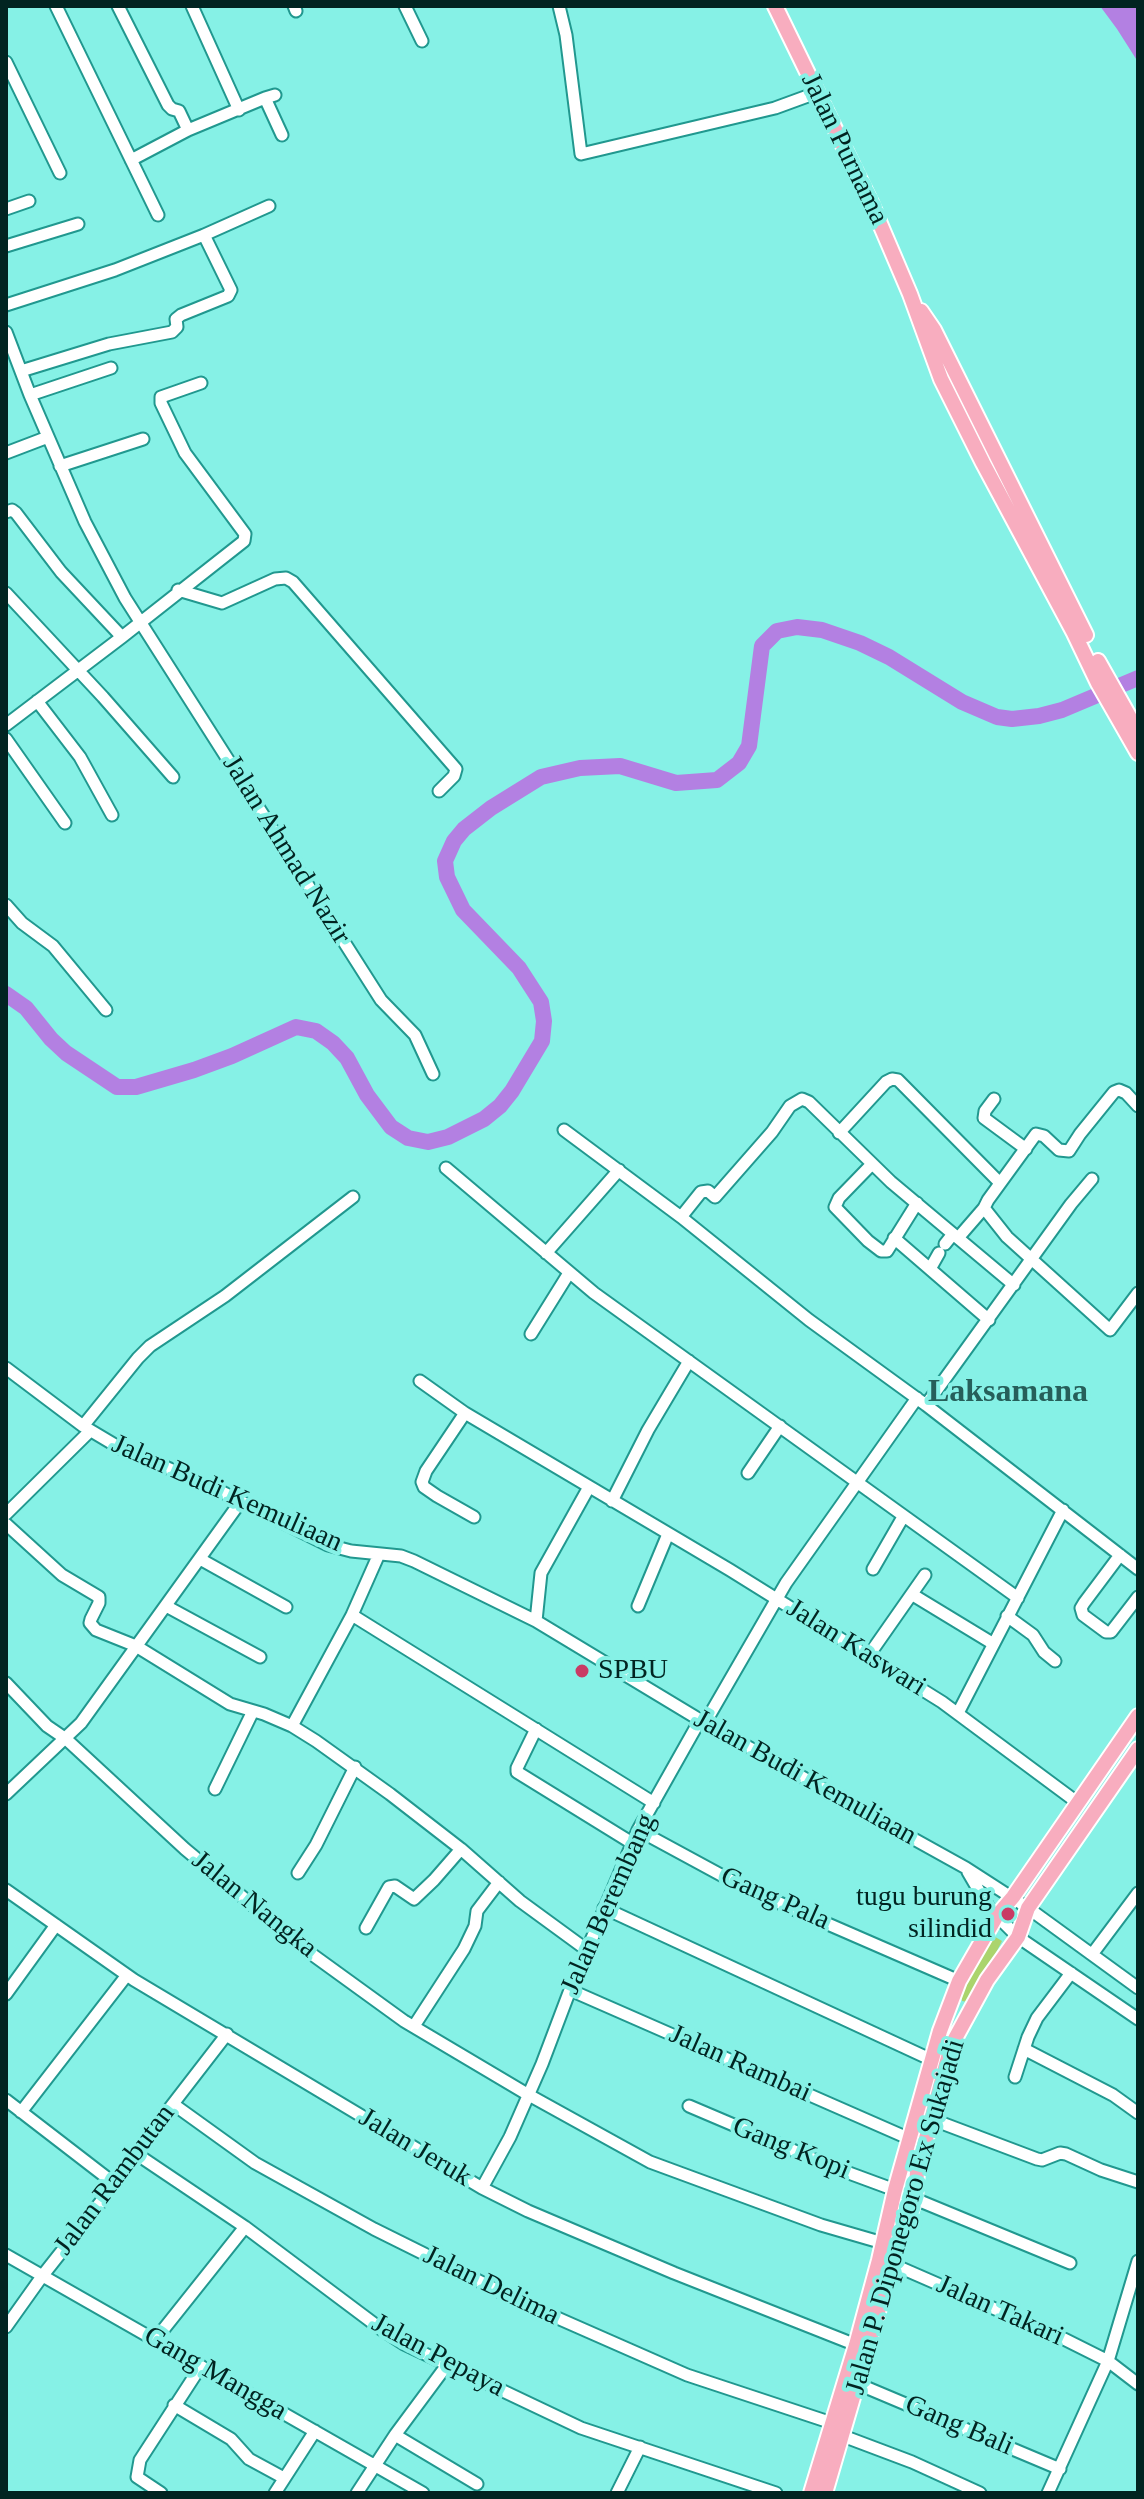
<!DOCTYPE html>
<style>
body{margin:0}
#map{position:relative;width:1144px;height:2499px;overflow:hidden;background:#86f1e6;font-family:"Times New Roman",serif}
canvas{display:block}
.frame{position:absolute;inset:0;border:8px solid #012421;pointer-events:none}
</style>
<div id="map">
<canvas width="1144" height="2499"></canvas>
<div class="frame"></div>
</div>
<script>
const context = document.querySelector('canvas').getContext('2d');
context.lineJoin = 'round';
function fill(path, color) {
  context.fillStyle = color;
  context.fill(path, 'evenodd');
}
function shape(rows) {
  const path = new Path2D();
  for (const r of rows) {
    path.moveTo(r[0], r[1]);
    for (let i = 2; i < r.length; i += 2) path.lineTo(r[i], r[i + 1]);
  }
  return path;
}
function strokePath(path, color, width, dash) {
  context.strokeStyle = color;
  context.lineWidth = width;
  context.lineCap = dash ? 'butt' : 'round';
  context.setLineDash(dash || []);
  context.stroke(path);
}
function label(font, color, halo, rows, align = 'center') {
  context.font = font + ' "Times New Roman",serif';
  context.lineWidth = 8;
  context.setLineDash([]);
  context.textBaseline = 'middle';
  context.strokeStyle = halo;
  context.fillStyle = color;
  for (const [text, x, y, turn = 0] of rows) {
    context.save();
    context.translate(x, y);
    context.rotate((+turn || 0) * Math.PI / 180);
    context.textAlign = isNaN(turn) ? turn : align;
    if (halo) context.strokeText(text, 0, 0);
    context.fillText(text, 0, 0);
    context.restore();
  }
}
const green = shape([
 [987,1932,1002,1941,977,1990,968,2002,962,2001,961,1990]
]);
const water = shape([
 [1100,6,1138,6,1138,62,1117,29]
]);
const river = shape([
 [6,994,26,1008,51,1039,66,1053,117,1087,136,1087,194,1070,232,1056,296,1027,316,1031,333,1043,347,1058,367,1095,391,1127,408,1138,428,1142,448,1137,484,1119,500,1106,512,1091,542,1041,544,1021,541,1002,519,968,463,910,447,877,445,861,454,841,464,829,491,808,541,777,580,768,620,766,676,783,717,780,739,763,749,746,762,646,777,631,797,627,822,630,860,643,889,657,962,702,997,717,1012,719,1039,716,1062,710,1138,678]
]);
const minor = shape([
 [56,6,158,215],
 [118,6,168,105,172,109,179,111,188,130],
 [192,6,239,110],
 [294,6,296,11],
 [405,6,422,41],
 [559,6,566,35,581,154,775,108,816,93],
 [6,62,60,173],
 [275,95,265,98,282,135],
 [131,160,188,130,265,98],
 [6,209,29,201],
 [6,246,78,224],
 [6,305,115,270,204,235,269,206],
 [6,332,30,395,85,522,125,598,381,1000,415,1035,433,1074],
 [21,371,109,344,172,332,177,327,176,319,181,315,228,296,231,290,204,235],
 [30,395,111,368],
 [6,453,48,437],
 [60,466,143,439],
 [6,512,12,510,16,513,61,572,122,637],
 [178,590,222,603,275,579,286,578,293,582,456,769,454,776,439,791],
 [6,593,103,697,173,777],
 [37,701,80,757,112,815],
 [6,725,122,637,244,541,245,534,185,453,161,403,161,397,201,383],
 [6,739,65,823],
 [6,905,22,923,53,946,106,1010],
 [994,1099,985,1111,984,1118,1026,1149],
 [1138,1106,1126,1093,1119,1090,1114,1092,1080,1134,1069,1151,1059,1150,1044,1136,1036,1134,988,1200,984,1208,1007,1237,1110,1330,1138,1293],
 [564,1130,681,1217,809,1320,926,1405,1138,1569],
 [839,1133,886,1082,892,1079,898,1080,1000,1183],
 [872,1164,839,1198,835,1207,868,1241,881,1251,887,1251,917,1203],
 [446,1168,594,1293,1018,1598],
 [681,1217,701,1192,708,1191,715,1197,772,1132,790,1106,802,1099,809,1102,891,1182,1014,1285],
 [894,1238,989,1320],
 [958,1238,984,1208],
 [945,1244,953,1234],
 [546,1253,619,1170],
 [930,1269,939,1253],
 [531,1334,569,1273],
 [6,1368,83,1426,120,1448,208,1485,328,1545,351,1551,401,1556,414,1561,536,1621,705,1723,966,1868,1028,1908,1138,1988],
 [420,1381,465,1413,730,1570,942,1702,1078,1803],
 [926,1405,1071,1204,1092,1179],
 [465,1413,426,1471,422,1482,424,1487,437,1496,474,1517],
 [83,1426,138,1358,150,1346,225,1296,353,1197],
 [748,1473,780,1426],
 [612,1501,648,1430,689,1361],
 [6,1514,90,1431],
 [6,1524,62,1575,99,1597,99,1603,91,1619,90,1623,96,1630,136,1646,230,1704,264,1714,292,1726,316,1741,390,1794,461,1849,520,1901,587,1950],
 [1120,1555,1084,1603,1081,1608,1083,1615,1106,1632,1111,1632,1138,1597],
 [200,1559,286,1607],
 [873,1569,903,1517],
 [913,1595,992,1643],
 [166,1606,260,1657],
 [638,1606,668,1534],
 [352,1615,654,1803],
 [1007,1616,1033,1635,1044,1652,1055,1661],
 [536,1621,541,1573,589,1487],
 [869,1655,925,1575],
 [6,1683,47,1726,66,1739,185,1849,306,1950,404,2021,527,2094,650,2162,821,2225,883,2243],
 [958,1713,1063,1510],
 [705,1723,786,1583,917,1398],
 [292,1726,352,1615,379,1554],
 [536,1729,517,1768,517,1772,632,1843],
 [215,1789,253,1711],
 [6,1794,81,1723,241,1501],
 [638,1830,745,1888,959,1981],
 [968,1872,989,1908,1018,1937,1138,2019],
 [298,1873,316,1845,355,1767],
 [6,1890,134,1980,482,2188,528,2211,674,2273,856,2345],
 [604,1908,932,2060],
 [366,1928,389,1887,395,1886,414,1899,434,1880,461,1849],
 [1093,1953,1138,1893],
 [570,1990,910,2139],
 [6,1994,56,1925],
 [414,2026,464,1949,475,1926,477,1911,499,1882],
 [1024,2049,1113,2095,1138,2113],
 [1015,2077,1028,2037,1037,2018,1071,1973],
 [6,2100,115,2184],
 [173,2104,255,2163,374,2229,521,2302,687,2375,832,2423],
 [689,2106,830,2166,895,2190],
 [21,2112,127,1975],
 [931,2119,1037,2159,1042,2160,1060,2153,1066,2154,1101,2170,1138,2182],
 [135,2153,245,2227,381,2329,404,2344,581,2428,776,2493],
 [482,2188,510,2137,542,2064,570,1990,638,1830,700,1720],
 [915,2199,1070,2263],
 [6,2255,423,2493],
 [892,2264,1064,2339,1108,2361,1138,2384],
 [6,2327,43,2275,115,2184,135,2153,227,2034],
 [155,2340,245,2227],
 [858,2384,1060,2469],
 [174,2405,231,2439,249,2459,284,2478],
 [395,2435,477,2484],
 [843,2436,912,2462,980,2493],
 [161,2493,137,2477,140,2460,201,2366],
 [275,2493,315,2431],
 [357,2493,395,2435,447,2365],
 [617,2493,640,2447],
 [1048,2493,1108,2361,1138,2261]
]);
const major = shape([
 [775,6,872,205,910,294,941,379,983,463,1074,633,1098,683,1138,753],
 [921,311,934,330,1086,635],
 [1098,661,1138,732],
 [811,2493,856,2345,879,2260,895,2190,940,2031,959,1981,996,1917,1013,1897,1138,1716],
 [825,2493,892,2264,915,2199,917,2172,951,2046,987,1980,1018,1937,1028,1908,1138,1749]
]);
const markers = [
 [582,1671,8,"#c93b65"],
 [1008,1914,8,"#c93b65"]
];
const streetNames = [
 ["Jalan Purnama",844,149,64],
 ["Jalan Ahmad Nazir",286,850,58],
 ["Jalan Budi Kemuliaan",227,1494,24],
 ["Jalan Kaswari",856,1648,32],
 ["Jalan Budi Kemuliaan",805,1778,29],
 ["Gang Pala",775,1899,24],
 ["Jalan Berembang",609,1904,-66],
 ["Jalan Nangka",254,1905,39],
 ["Jalan Rambai",740,2064,24],
 ["Jalan Jeruk",415,2148,31],
 ["Gang Kopi",791,2149,22],
 ["Jalan Rambutan",115,2180,-53],
 ["Jalan P. Diponegoro Ex Sukajadi",906,2217,-74],
 ["Jalan Delima",491,2286,26],
 ["Jalan Takari",1000,2311,24],
 ["Jalan Pepaya",438,2356,28],
 ["Gang Mangga",215,2374,30],
 ["Gang Bali",959,2426,23]
];
const poiNames = [
 ["SPBU",598,1671],
 ["tugu burung",992,1898,"right"],
 ["silindid",992,1930,"right"]
];
const quarterNames = [
 ["Laksamana",1008,1393]
];
fill(green, '#abd46d');
fill(water, '#b380e2');
strokePath(river, '#b380e2', 16);
strokePath(minor, '#21988f', 15);
strokePath(major, '#fff', 18);
strokePath(minor, '#fff', 11);
strokePath(major, '#f8adbf', 14);
for (const [x, y, r, color] of markers) {
  const dot = new Path2D();
  dot.arc(x, y, r, 0, 2 * Math.PI);
  context.fillStyle = color;
  context.fill(dot);
  strokePath(dot, '#86f1e6', 3);
}
label('28px', '#012421', '#86f1e6', streetNames);
label('28px', '#012421', '#86f1e6', poiNames, 'left');
label('bold 32px', '#265f5a', '#86f1e6', quarterNames);
</script>
